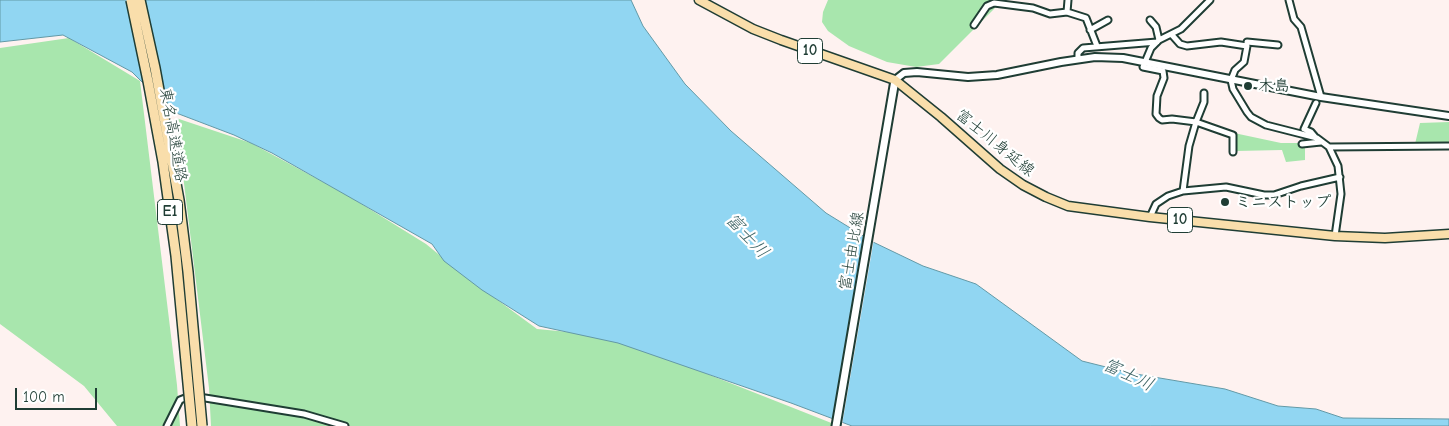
<!DOCTYPE html>
<meta charset="utf-8">
<style>
body{margin:0}
#map{position:relative;width:1449px;height:426px;overflow:hidden;background:#fef2f0;font-family:"Comic Neue",sans-serif}
canvas{display:block}
.scale{position:absolute;left:15px;top:388px;width:82px;height:22px;box-sizing:border-box;border:2px solid #1f3d34;border-top:0;padding-left:6px;font-size:15px;line-height:18px;white-space:nowrap;color:#1f3d34;-webkit-text-stroke:4px #fff;paint-order:stroke}
</style>
<div id="map">
<canvas width="1449" height="426"></canvas>
<div class="scale">100 m</div>
</div>
<script>
const context = document.querySelector('canvas').getContext('2d');
context.lineJoin = 'round';
function fill(path, color) {
  context.fillStyle = color;
  context.fill(path, 'evenodd');
}
function shape(rows) {
  const path = new Path2D();
  for (const r of rows) {
    path.moveTo(r[0], r[1]);
    for (let i = 2; i < r.length; i += 2) path.lineTo(r[i], r[i + 1]);
  }
  return path;
}
function strokePath(path, color, width, dash) {
  context.strokeStyle = color;
  context.lineWidth = width;
  context.lineCap = dash ? 'butt' : 'round';
  context.setLineDash(dash || []);
  context.stroke(path);
}
function label(font, color, halo, rows, align = 'center') {
  context.font = font + ' "Comic Neue","Klee One",sans-serif';
  context.lineWidth = 4.5;
  context.setLineDash([]);
  context.textBaseline = 'middle';
  context.strokeStyle = halo;
  context.fillStyle = color;
  for (const [text, x, y, turn = 0] of rows) {
    context.save();
    context.translate(x, y);
    context.rotate((+turn || 0) * Math.PI / 180);
    context.textAlign = isNaN(turn) ? turn : align;
    if (halo) context.strokeText(text, 0, 0);
    context.fillText(text, 0, 0);
    context.restore();
  }
}
const green = shape([
 [828,0,1003,0,939,64,916,67,887,62,849,46,828,31,822,22,823,12],
 [69,38,140,81,177,385,180,426,117,426,84,386,0,324,0,48],
 [176,118,251,143,347,195,426,244,465,276,537,329,611,336,839,426,211,426,209,388],
 [1449,122,1449,143,1415,144,1420,123],
 [1234,133,1281,143,1298,143,1305,146,1305,160,1286,162,1282,150,1236,151]
]);
const water = shape([
 [0,0,631,0,643,26,685,84,731,131,826,213,873,242,923,266,976,284,1082,361,1130,373,1225,389,1278,406,1316,409,1343,418,1449,419,1449,426,852,426,791,403,618,343,539,326,482,290,444,261,432,244,272,153,234,135,171,111,132,72,63,35,0,42,0,0]
]);
const pier = shape([
 [864,234,874,239,842,425,832,421]
]);
const minor = shape([
 [1289,0,1294,19,1301,27,1321,97],
 [1067,12,1068,0],
 [1150,20,1156,27,1159,40],
 [974,25,987,6,994,3,1033,8,1050,14,1067,12,1086,18,1097,46],
 [1090,30,1108,20],
 [1172,35,1180,44,1187,46,1221,42,1247,46,1244,62,1235,70,1231,80,1233,89,1247,112,1251,117,1266,125,1317,138,1329,147,1338,166,1341,194,1335,236],
 [1247,42,1278,45],
 [1078,59,1078,53,1083,48,1157,42],
 [1204,93,1204,102,1196,122,1233,135,1233,152],
 [1316,103,1304,129,1311,132,1316,138],
 [1302,144,1321,142],
 [1329,147,1449,146],
 [1183,191,1189,146,1196,122,1172,119,1162,120,1159,118,1156,114,1157,96,1164,78,1163,71,1143,67,1151,48,1159,40,1181,29,1210,0],
 [1150,217,1156,204,1168,196,1183,191,1226,187,1264,195,1274,195,1301,186,1340,177],
 [199,397,304,414,345,426],
 [167,426,180,400,190,396]
]);
const tertiary = shape([
 [895,80,904,73,917,72,968,77,997,75,1061,62,1095,57,1123,58,1321,97,1449,116]
]);
const secondary = shape([
 [836,426,895,80]
]);
const primary = shape([
 [699,0,753,29,781,40,895,80,941,117,1000,169,1023,185,1046,197,1068,206,1150,217,1335,236,1385,238,1449,234]
]);
const motorwayBridge = shape([
 [131,0,148,81,163,162,176,256,192,426],
 [140,0,155,68,179,200,188,272,202,426]
]);
const markers = [
 [1248,86,5,"#1f3d34"],
 [1225,202,5,"#1f3d34"]
];
const shields = [
 [810,51,25],
 [170,212,25],
 [1180,220,25]
];
const shieldNames = [
 ["10",810,51],
 ["E1",170,212],
 ["10",1180,220]
];
const poiNames = [
 ["木島",1258,86],
 ["ミニストップ",1235,202]
];
const streetNames = [
 ["東名高速道路",173,135,80],
 ["富士川身延線",995,143,39],
 ["富士由比線",852,251,-80]
];
const waterNames = [
 ["富士川",747,236,47],
 ["富士川",1128,375,25]
];
fill(green, '#a8e6ad');
fill(water, '#91d6f2');
strokePath(water, '#6399a6', 1);
fill(pier, '#fef2f0');
strokePath(minor, '#1f3d34', 9);
strokePath(tertiary, '#1f3d34', 10);
strokePath(secondary, '#1f3d34', 11);
strokePath(primary, '#1f3d34', 11);
strokePath(minor, '#fff', 5);
strokePath(tertiary, '#fff', 6);
strokePath(secondary, '#fff', 7);
strokePath(primary, '#f9deab', 8);
strokePath(motorwayBridge, '#1f3d34', 12, []);
strokePath(motorwayBridge, '#f9deab', 9);
for (const [x, y, r, color] of markers) {
  const dot = new Path2D();
  dot.arc(x, y, r, 0, 2 * Math.PI);
  context.fillStyle = color;
  context.fill(dot);
  strokePath(dot, '#fff', 2);
}
for (const [x, y, w] of shields) {
  const box = new Path2D();
  box.roundRect(x - w / 2, y - 12.5, w, 25, 4);
  context.fillStyle = '#fff';
  context.fill(box);
  strokePath(box, '#1f3d34', 1);
}
label('bold 15px', '#1f3d34', null, shieldNames);
label('bold 16px', '#1f3d34', '#fff', poiNames, 'left');
label('16px', '#1f3d34', '#fff', streetNames);
label('italic 18px', '#3c6364', '#fff', waterNames);
</script>
